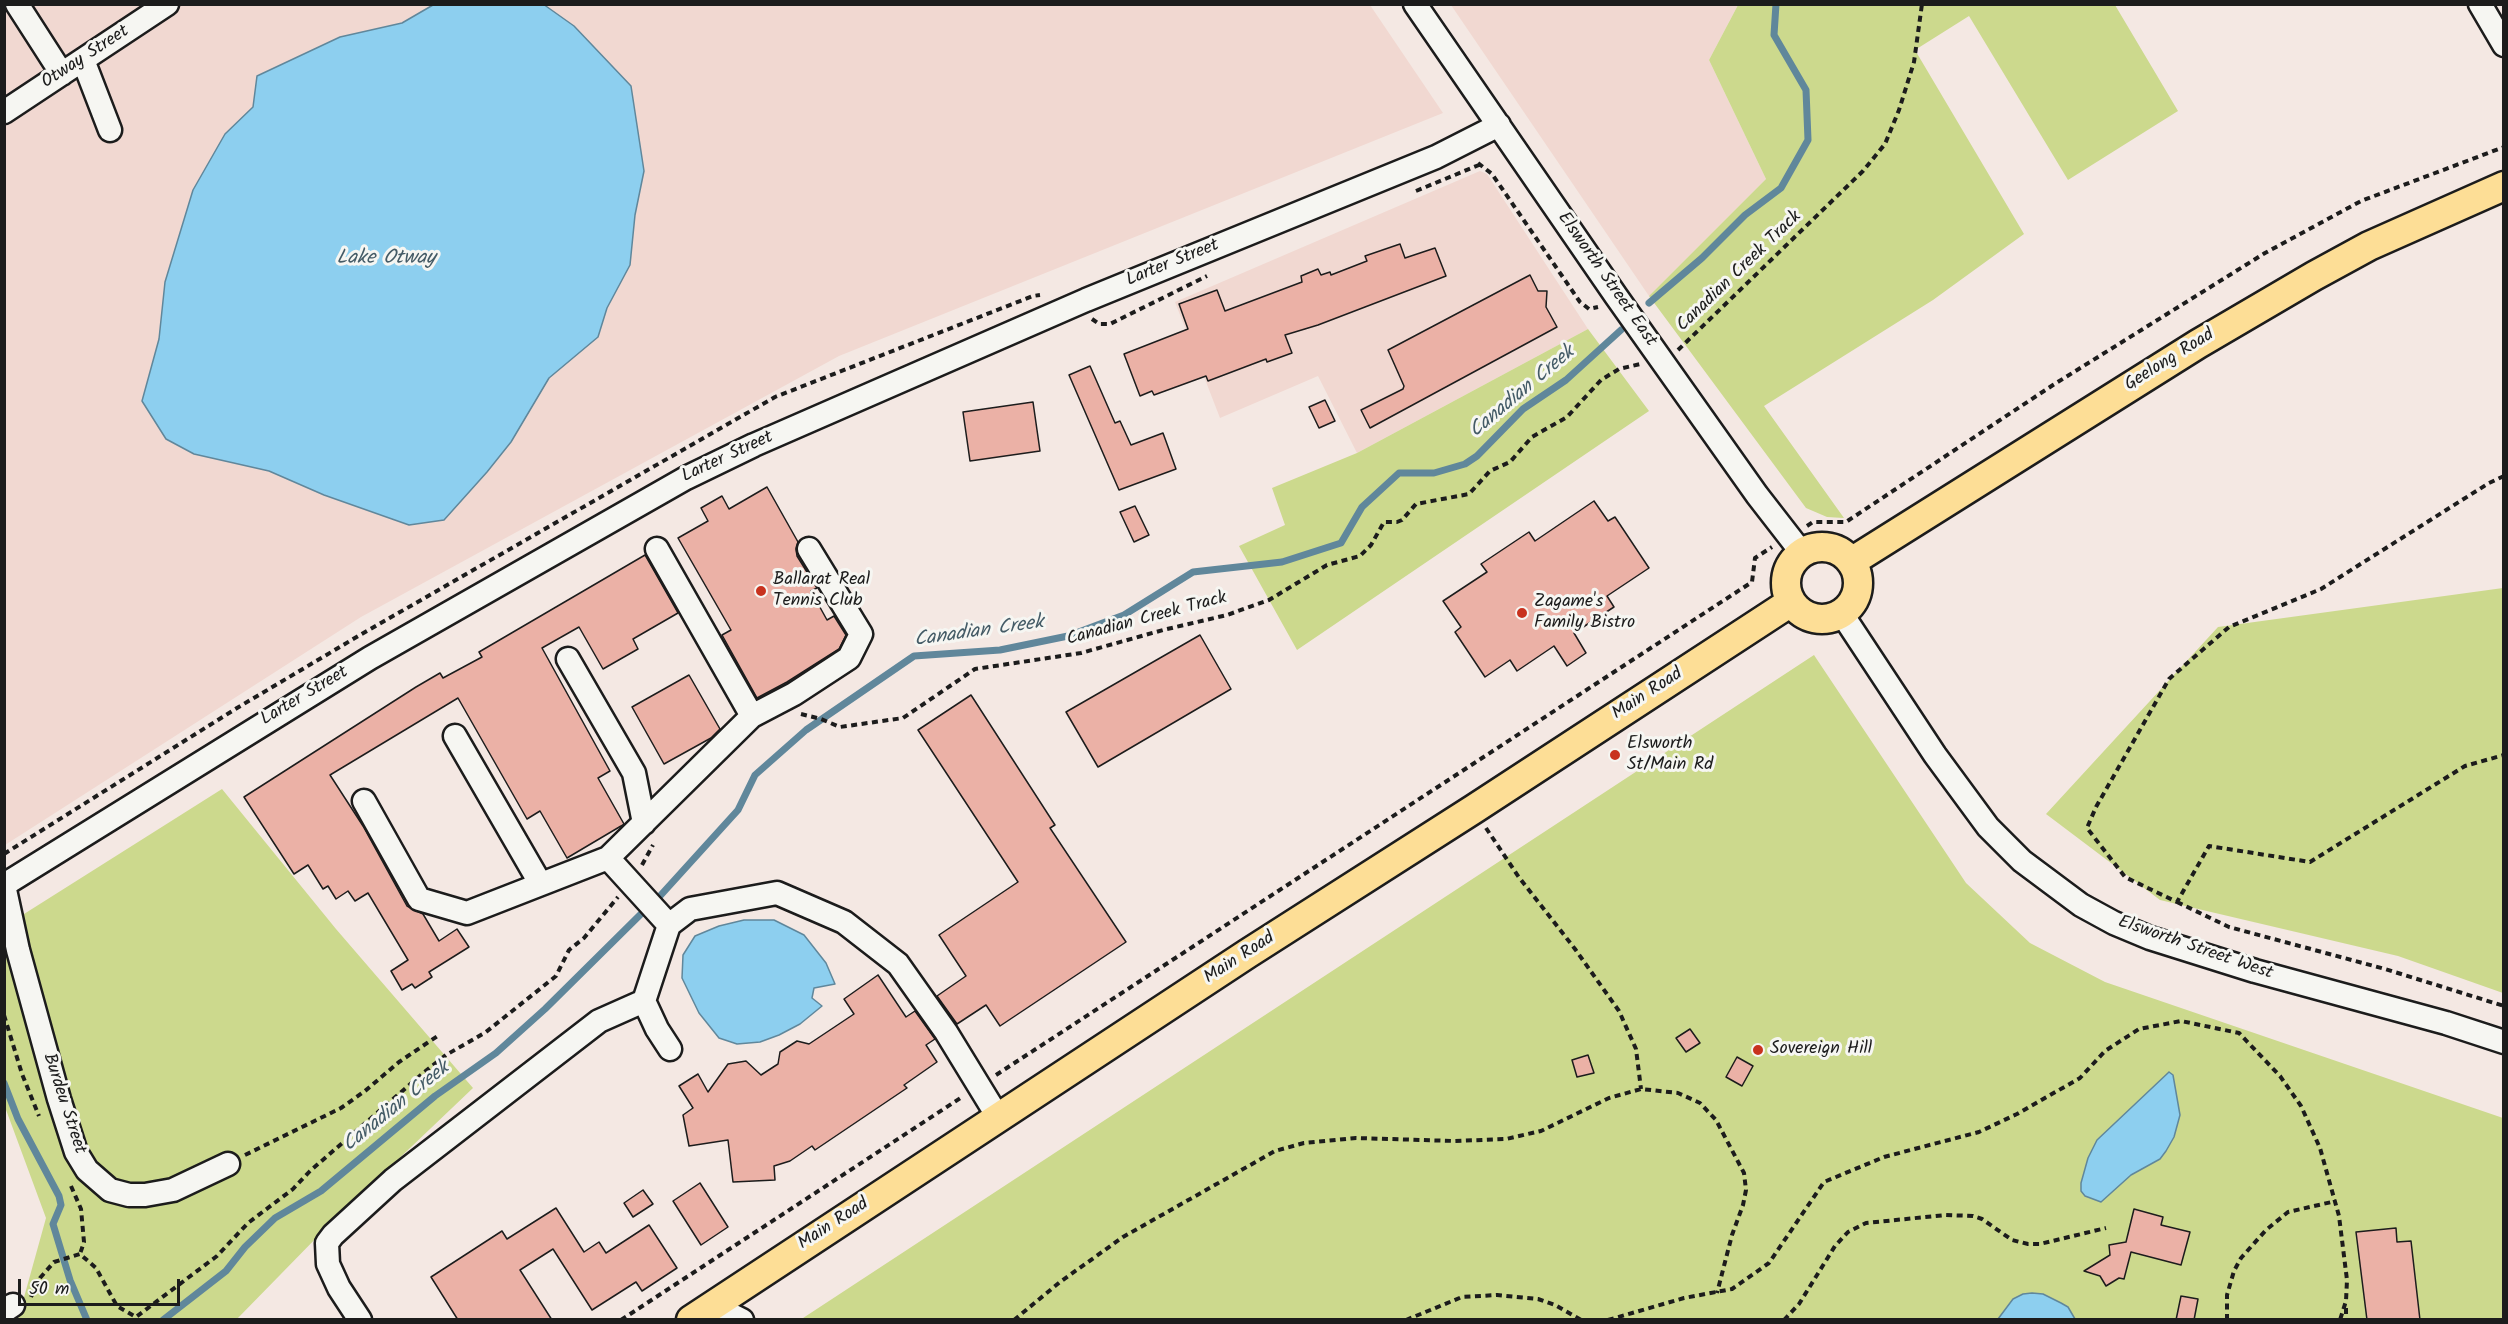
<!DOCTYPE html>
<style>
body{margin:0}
#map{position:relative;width:2508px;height:1324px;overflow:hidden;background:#f4e8e3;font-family:Kalam,sans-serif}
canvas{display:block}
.frame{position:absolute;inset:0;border:6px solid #1c1c1c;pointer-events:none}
.scale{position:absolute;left:18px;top:1279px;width:162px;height:27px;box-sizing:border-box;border:3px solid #1c1c1c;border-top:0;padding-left:8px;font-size:18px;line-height:21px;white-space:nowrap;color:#1c1c1c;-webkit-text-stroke:4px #f6f6f2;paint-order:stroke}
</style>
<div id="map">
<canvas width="2508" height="1324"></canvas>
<div class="frame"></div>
<div class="scale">50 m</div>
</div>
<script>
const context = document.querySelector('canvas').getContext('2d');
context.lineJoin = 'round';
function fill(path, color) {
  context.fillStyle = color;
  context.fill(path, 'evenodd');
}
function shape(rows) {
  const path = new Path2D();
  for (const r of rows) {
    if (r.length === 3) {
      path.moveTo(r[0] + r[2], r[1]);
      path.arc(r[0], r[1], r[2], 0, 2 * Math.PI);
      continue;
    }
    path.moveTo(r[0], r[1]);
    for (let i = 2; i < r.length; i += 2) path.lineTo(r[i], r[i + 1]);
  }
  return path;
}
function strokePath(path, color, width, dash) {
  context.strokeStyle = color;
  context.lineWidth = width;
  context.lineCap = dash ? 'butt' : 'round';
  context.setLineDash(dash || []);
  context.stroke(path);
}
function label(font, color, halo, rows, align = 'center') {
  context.font = font + ' Kalam,sans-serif';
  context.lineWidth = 6;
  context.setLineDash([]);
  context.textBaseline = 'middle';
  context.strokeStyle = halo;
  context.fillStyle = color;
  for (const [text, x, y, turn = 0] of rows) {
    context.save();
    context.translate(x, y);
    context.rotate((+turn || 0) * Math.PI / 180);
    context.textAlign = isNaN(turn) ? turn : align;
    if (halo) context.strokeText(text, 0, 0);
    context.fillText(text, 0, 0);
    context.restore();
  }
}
const built = shape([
 [5,5,1370,5,1443,113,839,356,361,617,5,845],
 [1451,5,1738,5,1709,60,1766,179,1649,296],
 [1480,171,1487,174,1588,329,1357,453,1318,376,1220,418,1175,302]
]);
const green = shape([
 [1738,5,2115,5,2178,111,2068,180,1969,16,1915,50,2024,234,1933,300,1764,406,1844,518,1827,517,1806,508,1649,296,1766,179,1709,60],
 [1588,329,1649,411,1297,650,1239,546,1285,525,1272,488,1357,453],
 [2503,588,2503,993,2398,956,2160,900,2046,814,2218,627],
 [1814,655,1966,883,2030,943,2105,982,2503,1118,2503,1319,800,1320],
 [222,789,336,929,473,1088,324,1230,236,1320,18,1319,46,1218,5,1107,5,926]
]);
const water = shape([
 [543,4,574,26,631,86,644,171,635,215,630,265,607,308,598,337,549,378,511,442,487,472,444,520,409,525,324,495,269,471,194,454,166,439,142,401,159,339,165,282,193,190,225,134,253,107,257,76,340,37,402,23,433,5,543,4],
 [744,920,774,920,804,935,826,963,835,984,814,988,812,998,822,1006,800,1024,779,1035,760,1042,737,1044,719,1038,699,1013,682,978,683,955,695,936,719,926,744,920],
 [2169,1072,2173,1075,2180,1115,2174,1137,2166,1151,2160,1159,2131,1175,2101,1202,2085,1196,2081,1191,2081,1183,2088,1158,2097,1140,2169,1072],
 [2032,1293,2043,1294,2061,1303,2068,1307,2075,1319,1998,1319,2013,1299,2023,1294,2032,1293]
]);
const stream = shape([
 [1649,303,1702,258,1745,215,1781,188,1808,140,1806,90,1774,35,1776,4],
 [660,896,738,810,755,775,806,730,914,656,1000,650,1068,636,1124,615,1193,572,1282,562,1341,543,1362,507,1399,473,1434,473,1465,464,1477,456,1523,409,1566,380,1621,330],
 [4,1083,18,1119,59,1196,61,1205,53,1224,70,1280,87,1320],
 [163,1320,226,1271,245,1247,275,1218,321,1191,435,1096,496,1053,545,1009,643,912]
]);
const building = shape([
 [1400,244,1405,258,1435,248,1446,276,1318,325,1285,335,1292,353,1267,362,1266,359,1208,381,1206,376,1154,395,1152,391,1140,396,1124,354,1188,329,1179,304,1217,290,1225,311,1302,282,1301,276,1318,269,1321,275,1330,272,1331,275,1367,261,1365,256,1400,244],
 [1530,275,1538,291,1547,291,1546,307,1557,327,1370,428,1361,410,1403,389,1404,386,1388,350,1530,275],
 [1090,366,1115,423,1120,421,1131,445,1163,433,1176,469,1119,490,1069,375,1090,366],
 [1325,400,1335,421,1319,428,1309,407,1325,400],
 [1033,402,1040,451,970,461,963,412,1033,402],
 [767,487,798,542,796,549,797,556,817,588,811,591,827,620,834,616,846,635,839,649,787,682,757,698,722,635,731,630,678,538,708,521,701,508,722,496,729,509,767,487],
 [1594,501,1608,521,1615,517,1649,568,1607,596,1614,607,1574,633,1586,653,1567,666,1554,646,1517,671,1510,660,1485,677,1455,632,1461,627,1443,601,1487,572,1481,564,1529,532,1535,541,1594,501],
 [1135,506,1149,535,1134,542,1120,512,1135,506],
 [645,555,678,613,633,639,638,649,603,669,579,627,542,648,610,771,598,778,624,824,621,826,567,858,540,811,527,819,458,698,330,775,363,826,407,906,423,914,439,941,457,929,469,947,429,972,432,977,415,988,412,984,402,990,391,971,408,960,368,893,355,901,348,891,336,899,328,886,323,889,308,865,294,874,244,797,416,687,440,673,443,678,482,657,479,652,645,555],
 [1200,635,1231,689,1098,767,1066,712,1200,635],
 [689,675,720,729,711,738,664,764,632,707,689,675],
 [971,695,1055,825,1050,828,1126,942,1000,1026,986,1005,957,1024,937,996,966,976,939,935,1018,882,918,730,971,695],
 [878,975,906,1017,915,1011,935,1039,926,1045,937,1062,904,1085,907,1088,815,1150,812,1146,790,1161,774,1166,775,1180,733,1182,728,1140,689,1146,683,1115,693,1108,679,1086,698,1074,708,1092,728,1064,746,1061,761,1075,778,1064,780,1052,797,1041,809,1044,854,1014,844,999,878,975],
 [1690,1029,1700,1043,1686,1052,1676,1038,1690,1029],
 [1588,1055,1594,1073,1577,1077,1572,1060,1588,1055],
 [1737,1057,1753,1066,1742,1086,1726,1077,1737,1057],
 [700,1183,728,1227,701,1245,673,1201,700,1183],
 [643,1190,653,1204,633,1217,624,1203,643,1190],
 [556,1208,584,1252,599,1242,606,1253,649,1225,677,1268,642,1291,636,1282,592,1310,553,1249,520,1270,552,1320,458,1320,431,1277,502,1231,507,1239,556,1208],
 [2134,1209,2163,1217,2161,1225,2190,1232,2181,1265,2131,1252,2124,1279,2119,1278,2106,1286,2100,1276,2084,1271,2110,1255,2109,1245,2126,1242,2134,1209],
 [2396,1228,2397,1242,2411,1241,2420,1320,2367,1320,2356,1232,2396,1228],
 [2181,1296,2198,1299,2194,1320,2176,1320,2181,1296]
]);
const path = shape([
 [1478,163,1492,174,1580,302,1589,309,1598,307],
 [1416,191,1479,165],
 [1092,319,1099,324,1110,324,1207,276],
 [1678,350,1863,171,1885,144,1899,110,1914,62,1922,4],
 [2504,476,2489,483,2321,589,2229,627,2169,679,2096,807,2087,828,2125,877,2177,902,2209,846,2310,862,2465,766,2504,755],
 [1807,526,1813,522,1846,522,2053,385,2265,253,2361,201,2504,147],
 [801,714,821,719,840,727,903,718,975,669,1081,653,1163,630,1227,615,1269,600,1327,565,1360,556,1371,545,1384,522,1397,522,1402,520,1416,504,1469,494,1490,471,1510,462,1532,437,1567,417,1601,380,1619,369,1640,364],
 [1486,828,1518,876,1575,949,1619,1011,1636,1049,1641,1089],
 [4,854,237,708,360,635,775,397,1033,296,1040,295],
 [642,865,653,845],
 [2177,902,2229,927,2385,969,2504,1006],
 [4,1015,22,1074,39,1116],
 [996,1075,1752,582,1755,558,1772,547],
 [245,1155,341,1108,365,1091,399,1062,439,1035],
 [71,1186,81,1209,84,1242,80,1254],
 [31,1297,40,1278,54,1262,80,1254,96,1268,117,1306,136,1317,217,1256,248,1223,293,1189,310,1171,422,1074,446,1055,486,1032,556,976,569,950,584,938,618,897],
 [2346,1308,2346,1320],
 [621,1320,962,1097],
 [1014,1320,1060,1282,1123,1237,1275,1151,1304,1143,1356,1138,1455,1141,1506,1139,1541,1131,1609,1098,1641,1089,1678,1093,1700,1103,1716,1120,1744,1173,1746,1190,1743,1205,1732,1235,1717,1293],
 [1406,1320,1462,1297,1497,1295,1538,1299,1555,1305,1581,1320],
 [1608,1320,1684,1298,1732,1289,1769,1263,1824,1182,1884,1157,1979,1132,2017,1114,2080,1078,2105,1051,2139,1029,2181,1021,2239,1033,2280,1076,2301,1106,2320,1148,2339,1216,2347,1280,2346,1301,2340,1320],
 [1784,1320,1799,1304,1835,1246,1848,1232,1866,1223,1946,1215,1973,1216,1982,1219,2012,1240,2028,1244,2040,1244,2106,1228],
 [2227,1320,2227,1295,2234,1271,2241,1258,2266,1230,2288,1212,2336,1201]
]);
const minor = shape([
 [17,4,62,74],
 [1415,4,1616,296,1757,495,1802,553],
 [2480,4,2504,45],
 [83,60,110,130],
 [4,112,167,4],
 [657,549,752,716,608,858,669,925],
 [1842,614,1935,755,1988,827,2022,861,2081,905,2114,923,2150,938,2255,971,2446,1023,2504,1042],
 [568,659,634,773,644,823],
 [752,716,794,694,849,658,861,634,809,549],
 [455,736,540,883],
 [364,801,419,899,467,913,608,858],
 [4,885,370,658,686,478,754,445,1086,300,1436,157,1499,125],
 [4,885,18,950,59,1099,76,1152,87,1170,110,1190,129,1195,145,1195,173,1190,228,1164],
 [670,1049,657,1029,644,1001,669,925,690,909,777,893,844,922,898,964,946,1032,998,1117],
 [712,1305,742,1320],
 [4,1311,13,1305],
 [360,1320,339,1288,328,1264,327,1243,333,1235,393,1180,599,1021,644,1001]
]);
const major = shape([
 [1822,583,36],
 [1851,562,2198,344,2314,276,2369,246,2504,186],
 [691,1320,1247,954,1474,809,1791,602]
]);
const markers = [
 [761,591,6,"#c8321e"],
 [1522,613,6,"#c8321e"],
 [1615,755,6,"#c8321e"],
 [1758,1050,6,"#c8321e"]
];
const streetNames = [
 ["Otway Street",86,58,-33],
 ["Larter Street",1173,264,-22],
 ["Canadian Creek Track",1740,272,-44],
 ["Elsworth Street East",1606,280,55],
 ["Geelong Road",2170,361,-32],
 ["Larter Street",728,458,-25],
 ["Canadian Creek Track",1147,620,-15],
 ["Main Road",1648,695,-33],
 ["Larter Street",305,697,-31],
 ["Elsworth Street West",2195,949,19],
 ["Main Road",1240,959,-33],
 ["Burdeu Street",63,1104,72],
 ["Main Road",834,1225,-33]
];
const poiNames = [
 ["Ballarat Real",773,581],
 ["Tennis Club",773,602],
 ["Zagame's",1534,603],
 ["Family Bistro",1534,624],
 ["Elsworth",1627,745],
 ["St/Main Rd",1627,766],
 ["Sovereign Hill",1770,1050]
];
const waterNames = [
 ["Lake Otway",386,260],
 ["Canadian Creek",1523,393,-40],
 ["Canadian Creek",979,633,-8],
 ["Canadian Creek",397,1108,-39]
];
fill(built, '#f1d8d1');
fill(green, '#ccd98d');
fill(water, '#8dcfef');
strokePath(water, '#60879b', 1.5);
strokePath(stream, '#60879b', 7);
fill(building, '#ebb1a6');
strokePath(building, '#1c1c1c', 1.5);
strokePath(minor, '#1c1c1c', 27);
strokePath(major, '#1c1c1c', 33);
strokePath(path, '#1c1c1c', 4, [6, 4.5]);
strokePath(minor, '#f6f6f2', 22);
strokePath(major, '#fdde96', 28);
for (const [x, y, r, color] of markers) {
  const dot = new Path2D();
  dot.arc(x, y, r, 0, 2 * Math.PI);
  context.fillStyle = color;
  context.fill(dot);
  strokePath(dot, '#f6f6f2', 2);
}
label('18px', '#1c1c1c', '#f6f6f2', streetNames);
label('18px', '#1c1c1c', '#f6f6f2', poiNames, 'left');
label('italic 20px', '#445b66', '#f6f6f2', waterNames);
</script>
